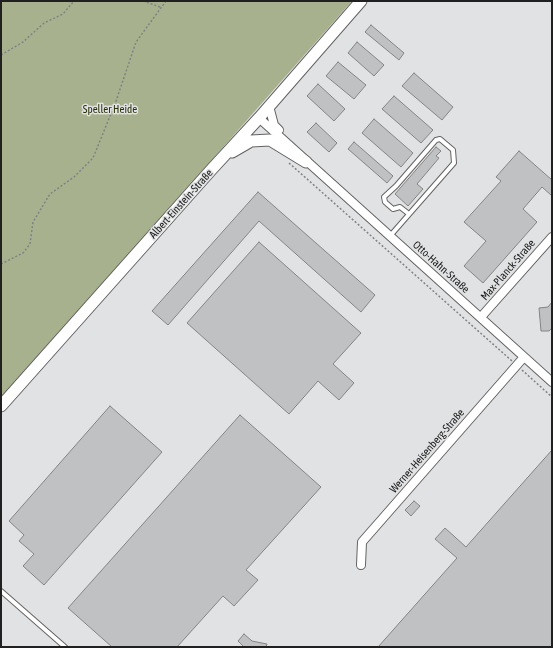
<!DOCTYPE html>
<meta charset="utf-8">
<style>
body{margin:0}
#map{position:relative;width:553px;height:648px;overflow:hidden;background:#e1e2e3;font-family:"Asap Condensed",sans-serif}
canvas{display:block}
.frame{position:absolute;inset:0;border:2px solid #202020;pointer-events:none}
</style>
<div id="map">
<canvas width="553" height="648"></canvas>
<div class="frame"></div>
</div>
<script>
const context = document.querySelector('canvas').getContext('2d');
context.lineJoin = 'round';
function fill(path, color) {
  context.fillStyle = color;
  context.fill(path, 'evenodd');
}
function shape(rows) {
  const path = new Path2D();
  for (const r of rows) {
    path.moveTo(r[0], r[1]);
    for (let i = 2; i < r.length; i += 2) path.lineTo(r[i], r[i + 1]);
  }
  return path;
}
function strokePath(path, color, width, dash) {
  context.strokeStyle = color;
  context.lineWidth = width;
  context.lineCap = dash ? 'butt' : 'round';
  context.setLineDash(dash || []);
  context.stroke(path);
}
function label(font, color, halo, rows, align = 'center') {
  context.font = font + ' "Asap Condensed",sans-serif';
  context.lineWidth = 3;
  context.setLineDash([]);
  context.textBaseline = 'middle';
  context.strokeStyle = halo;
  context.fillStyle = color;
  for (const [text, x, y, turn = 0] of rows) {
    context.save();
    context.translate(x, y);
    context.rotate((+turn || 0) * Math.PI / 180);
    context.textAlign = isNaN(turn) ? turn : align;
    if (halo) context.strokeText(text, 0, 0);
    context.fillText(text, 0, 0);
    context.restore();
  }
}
const forest = shape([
 [1,1,352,1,1,399]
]);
const building = shape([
 [371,25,404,53,399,60,365,32,371,25],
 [357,42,384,65,374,76,348,53,357,42],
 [338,62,366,85,354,99,326,76,338,62],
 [414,73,453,107,442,120,402,86,414,73],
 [318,84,345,109,334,121,307,96,318,84],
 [394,96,433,130,421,143,382,109,394,96],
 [374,119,413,153,401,167,362,133,374,119],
 [316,123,337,143,329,152,307,132,316,123],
 [354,142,393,176,387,183,348,149,354,142],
 [436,147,441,151,436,156,439,158,417,184,423,189,408,206,395,194,436,147],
 [519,151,552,180,552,196,542,187,523,209,537,222,483,283,464,266,486,241,464,222,501,181,496,177,519,151],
 [258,192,375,295,361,312,259,221,168,325,152,311,258,192],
 [259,242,361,333,333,364,354,383,339,400,318,381,289,414,187,323,259,242],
 [552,302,552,328,549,331,541,331,539,308,548,307,552,302],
 [110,406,162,452,44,585,23,566,34,554,19,541,24,535,9,521,110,406],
 [240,415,321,487,246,570,258,580,234,606,223,596,177,647,112,647,68,608,240,415],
 [552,450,552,647,378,647,457,558,435,539,445,528,466,547,552,450],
 [414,501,420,506,411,516,405,510,414,501],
 [244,634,252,641,267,644,266,647,244,647,238,641,244,634]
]);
const path = shape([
 [143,1,160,7],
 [1,55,23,42,44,23,63,14,74,1],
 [289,163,512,361],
 [1,264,23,253,30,244,33,222,50,194,74,177,93,158,115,104,136,42,166,1],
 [522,370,552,397]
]);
const lane = shape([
 [390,236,454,163,453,150,440,139,436,140,396,186,384,197,385,202,393,209,400,207,409,214],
 [1,591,65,647]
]);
const street = shape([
 [269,106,274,125,279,130],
 [259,118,552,382],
 [481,317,552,237],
 [361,565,362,542,524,357]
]);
const secondary = shape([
 [232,152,251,141,270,140,306,162],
 [1,406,211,170,259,118,361,1]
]);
const parkNames = [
 ["Speller Heide",110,110]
];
const streetNames = [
 ["Albert-Einstein-Straße",181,204,-48],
 ["Otto-Hahn-Straße",441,267,42],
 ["Max-Planck-Straße",508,270,-49],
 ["Werner-Heisenberg-Straße",427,451,-49]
];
fill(forest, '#a7b18e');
fill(building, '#c0c1c2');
strokePath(building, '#848485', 1);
strokePath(lane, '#636364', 6);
strokePath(street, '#636364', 10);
strokePath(secondary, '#636364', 13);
strokePath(path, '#818282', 1.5, [2, 2]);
strokePath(lane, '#fff', 4);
strokePath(street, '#fff', 8);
strokePath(secondary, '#fff', 11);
label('11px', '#272f04', '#e1e2e3', parkNames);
label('11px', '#202020', '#e1e2e3', streetNames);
</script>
